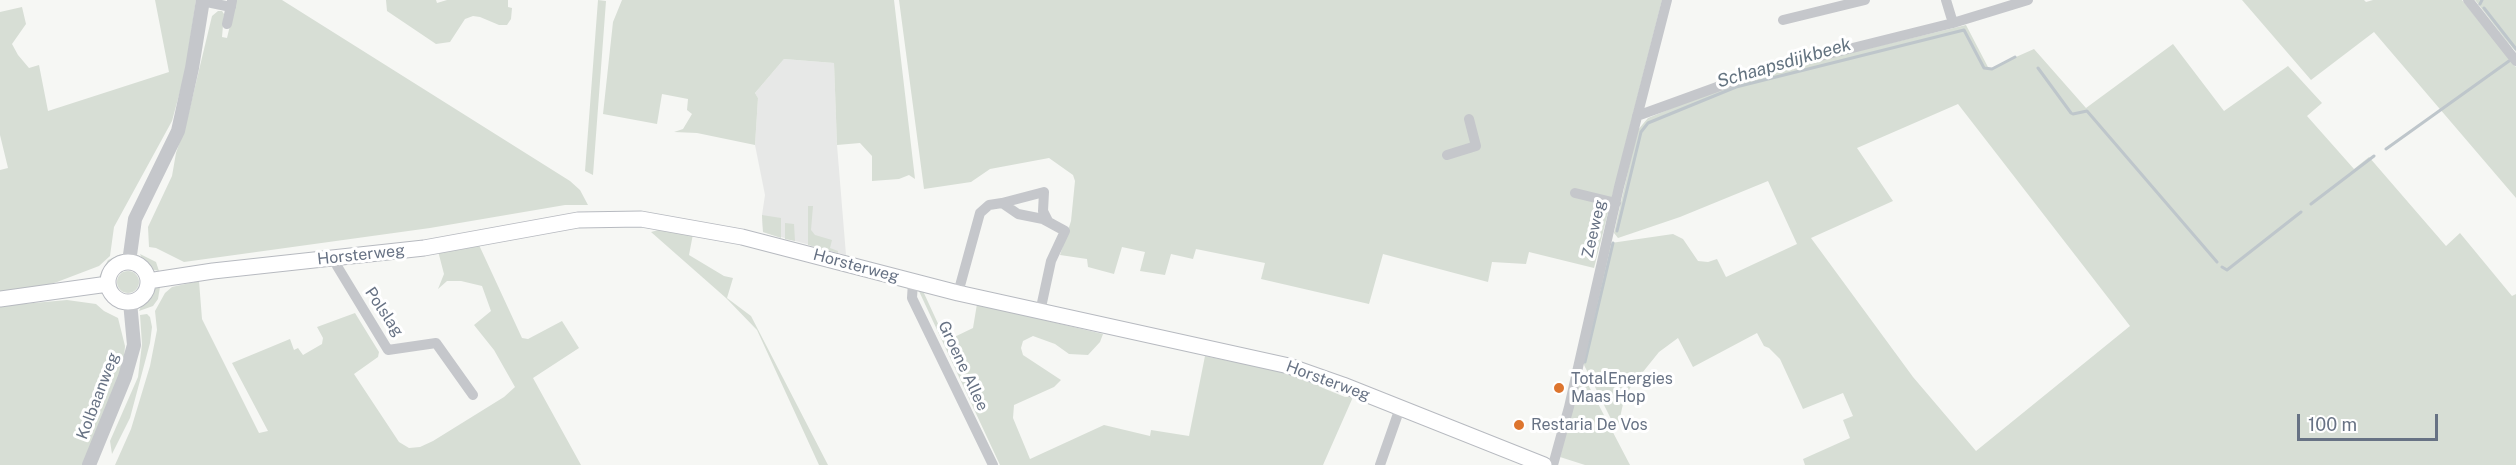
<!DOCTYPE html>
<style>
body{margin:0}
#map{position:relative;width:2516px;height:465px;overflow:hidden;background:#f6f7f4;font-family:"Public Sans",sans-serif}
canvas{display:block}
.scale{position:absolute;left:2297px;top:414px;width:141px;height:27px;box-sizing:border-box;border:3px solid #677284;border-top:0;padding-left:8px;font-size:18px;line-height:21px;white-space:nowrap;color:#677284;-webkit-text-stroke:4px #fff;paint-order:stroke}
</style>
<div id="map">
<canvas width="2516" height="465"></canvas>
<div class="scale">100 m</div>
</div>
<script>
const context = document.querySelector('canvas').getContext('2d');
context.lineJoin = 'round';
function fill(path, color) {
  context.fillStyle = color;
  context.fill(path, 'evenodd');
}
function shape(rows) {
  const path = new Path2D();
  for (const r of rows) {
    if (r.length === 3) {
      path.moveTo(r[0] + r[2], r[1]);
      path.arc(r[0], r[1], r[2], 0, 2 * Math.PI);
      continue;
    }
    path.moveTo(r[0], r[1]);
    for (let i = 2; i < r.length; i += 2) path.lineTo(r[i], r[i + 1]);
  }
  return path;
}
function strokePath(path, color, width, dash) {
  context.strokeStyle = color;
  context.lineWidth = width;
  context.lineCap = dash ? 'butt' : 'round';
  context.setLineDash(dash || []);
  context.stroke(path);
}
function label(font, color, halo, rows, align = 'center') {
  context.font = font + ' "Public Sans",sans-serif';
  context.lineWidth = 6;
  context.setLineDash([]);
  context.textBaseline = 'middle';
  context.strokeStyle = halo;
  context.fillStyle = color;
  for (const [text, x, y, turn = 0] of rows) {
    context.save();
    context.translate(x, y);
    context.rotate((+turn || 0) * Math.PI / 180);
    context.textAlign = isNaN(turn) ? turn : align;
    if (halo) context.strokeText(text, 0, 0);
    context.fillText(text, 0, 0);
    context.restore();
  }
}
const built = shape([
 [784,59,834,63,837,145,846,255,763,232,762,215,765,195,755,145,758,98,755,93]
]);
const green = shape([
 [155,0,196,0,185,73,172,121,114,227,110,256,99,266,57,282,26,291,0,294,0,170,8,168,0,135,0,12,22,7,26,24,12,44,18,55,29,68,39,65,48,111,169,72],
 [236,0,282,0,570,181,580,190,588,205,565,205,430,228,184,262,156,248,149,247,148,227,172,176,176,153,187,120,212,16,218,11,222,11,224,14,222,37,227,38],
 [386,0,436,0,437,3,447,0,508,0,508,7,512,8,511,19,507,25,499,25,480,17,473,16,465,19,450,42,436,44,387,11],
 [598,0,606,1,593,175,585,171],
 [622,0,894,0,915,179,909,175,899,179,872,181,872,156,860,143,837,145,834,63,784,59,755,93,758,98,755,145,697,133,674,132,683,129,692,114,687,110,688,99,662,94,657,124,603,114,613,22],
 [899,0,1662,0,1594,268,1529,252,1526,264,1492,262,1488,282,1383,254,1369,304,1261,279,1265,263,1196,249,1193,259,1171,254,1165,275,1140,271,1145,252,1122,247,1114,274,1088,267,1087,259,1060,255,1071,221,1075,181,1073,175,1049,158,990,169,971,182,924,189],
 [2242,0,2364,0,2366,2,2373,0,2462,0,2516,67,2516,198,2374,32,2311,80],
 [2475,0,2516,0,2516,52,2505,39],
 [1966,25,1989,69,2034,49,2086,108,2173,44,2224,111,2288,66,2322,103,2307,116,2354,169,2369,157,2446,246,2460,233,2512,296,2516,294,2516,465,1805,465,1803,459,1850,438,1843,420,1853,416,1843,393,1803,409,1780,359,1769,348,1764,346,1757,333,1693,367,1678,338,1659,352,1630,388,1623,404,1617,431,1583,363,1611,243,1673,234,1683,239,1698,261,1708,262,1717,259,1726,277,1797,244,1768,181,1680,217,1618,238,1614,233,1637,131,1648,118,1733,83,1812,62],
 [1958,104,2130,326,1976,451,1913,377,1811,238,1893,201,1857,148],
 [808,206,813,206,811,230,815,235,832,240,830,248,838,251,838,253,808,245],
 [762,215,781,218,781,238,763,232],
 [785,223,794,224,795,241,785,239],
 [662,229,693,234,689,255,724,276,733,278,727,298,751,316,828,465,819,465,757,330,726,298,651,232],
 [479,245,522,338,528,339,562,321,579,348,533,378,581,465,115,465,131,429,150,366,157,330,155,311,165,293,172,287,199,281,202,319,259,433,268,431,232,363,290,339,294,350,298,348,303,355,322,344,323,338,317,327,355,313,379,352,378,357,354,374,399,442,409,448,420,447,433,441,504,397,515,387,494,350,474,325,491,311,482,286,461,281,447,281,438,289,444,274,438,251],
 [121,254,111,269,99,277,108,260],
 [140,254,156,262,159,271,146,268],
 [128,282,11],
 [160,287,158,299,153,306,139,311,144,299,156,288],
 [918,289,923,291,946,341,973,328,977,304,1103,334,1100,342,1088,355,1069,354,1055,344,1033,336,1023,341,1021,348,1023,355,1061,380,1054,387,1014,405,1013,418,1030,459,1104,425,1150,436,1151,430,1189,436,1205,356,1285,372,1321,384,1323,388,1345,397,1353,397,1323,465,1000,465],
 [67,300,96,304,104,311,118,318,125,346,123,373,83,465,0,465,0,306],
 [147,314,150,317,152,327,150,343,130,418,112,454,110,441,138,377,142,344,140,315],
 [1581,371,1630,465,1585,465,1560,457]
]);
const stream = shape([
 [2480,4,2482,0],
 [2484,8,2516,49],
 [2038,68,2071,113,2073,114,2087,111,2217,262],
 [2386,149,2509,61],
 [2311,204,2374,156],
 [1617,231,1641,132,1648,123,1736,87,1964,30,1984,68,1992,69,2015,57],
 [2222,267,2227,270,2301,212],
 [1585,362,1613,243]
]);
const minor = shape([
 [1946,0,1953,23],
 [2468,0,2516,61],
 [202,1,231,7],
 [1783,20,1865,0],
 [227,24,232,1],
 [1637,116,1764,70,1953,23,2028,0],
 [1447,155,1476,146,1469,119],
 [1575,193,1616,203],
 [1002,203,1044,192,1043,211,1048,221],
 [336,258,337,266,388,350,436,343,473,395],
 [913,282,912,298,993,465],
 [958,293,980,213,989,205,1002,203,1018,214,1043,219,1065,231,1051,261,1040,312],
 [1380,465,1400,408],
 [1553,465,1569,407,1619,187,1667,0]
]);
const tertiary = shape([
 [129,262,135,219,178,131,192,68,203,0],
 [89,465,125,377,134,345,130,302]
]);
const secondary = shape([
 [128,282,20],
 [148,281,213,271,424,248,578,220,641,219,742,237,958,293,1289,366,1343,385,1544,465],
 [0,299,108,284]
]);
const markers = [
 [1559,388,6,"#dd752e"],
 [1519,425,6,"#dd752e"]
];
const streetNames = [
 ["Zeeweg",1594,229,-77],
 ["Horsterweg",361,255,-6],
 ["Horsterweg",856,266,15],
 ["Polslag",384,312,56],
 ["Groene Allee",963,366,65],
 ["Horsterweg",1328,381,20],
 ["Kolbaanweg",98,396,-69]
];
const poiNames = [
 ["TotalEnergies",1571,379],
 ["Maas Hop",1571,397],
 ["Restaria De Vos",1531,425]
];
const waterNames = [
 ["Schaapsdijkbeek",1784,63,-16]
];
fill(built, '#e7e8e7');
fill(green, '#d7ded5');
strokePath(stream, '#bec6cb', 3);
strokePath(secondary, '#b7bac0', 17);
strokePath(minor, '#c5c7cb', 10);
strokePath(tertiary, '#c5c7cb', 14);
strokePath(secondary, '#fff', 15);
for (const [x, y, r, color] of markers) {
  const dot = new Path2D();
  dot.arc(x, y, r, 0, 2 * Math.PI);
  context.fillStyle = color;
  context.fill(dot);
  strokePath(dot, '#fff', 2);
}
label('16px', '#677284', '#fff', streetNames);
label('16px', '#677284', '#fff', poiNames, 'left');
label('italic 18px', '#637380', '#fff', waterNames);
</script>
